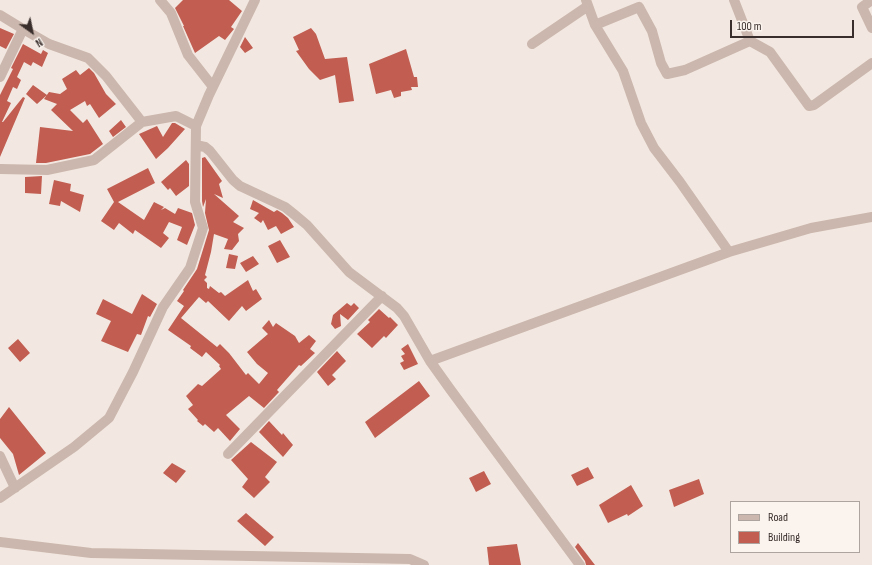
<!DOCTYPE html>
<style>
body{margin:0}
#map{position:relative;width:872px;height:565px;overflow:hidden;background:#f3e8e1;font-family:"Sofia Sans Condensed",sans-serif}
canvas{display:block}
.legend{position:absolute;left:730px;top:501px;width:130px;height:52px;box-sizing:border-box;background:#faf3ee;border:1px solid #ada4a0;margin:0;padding:5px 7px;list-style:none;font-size:12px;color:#392e2b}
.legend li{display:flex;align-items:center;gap:8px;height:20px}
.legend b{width:20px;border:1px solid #ada4a0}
.north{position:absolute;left:12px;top:12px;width:40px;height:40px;-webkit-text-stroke:3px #faf3ee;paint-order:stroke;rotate:147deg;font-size:11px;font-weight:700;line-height:16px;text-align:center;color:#392e2b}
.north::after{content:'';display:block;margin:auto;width:14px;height:18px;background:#392e2b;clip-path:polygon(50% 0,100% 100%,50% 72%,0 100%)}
.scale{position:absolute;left:730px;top:20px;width:124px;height:18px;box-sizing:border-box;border:2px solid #392e2b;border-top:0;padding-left:5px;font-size:12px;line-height:14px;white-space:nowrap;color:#392e2b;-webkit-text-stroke:3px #faf3ee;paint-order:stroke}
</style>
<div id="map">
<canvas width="872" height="565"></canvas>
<ul class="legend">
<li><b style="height:5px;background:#cbb7ad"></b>Road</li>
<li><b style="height:11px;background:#c15e51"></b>Building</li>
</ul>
<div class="north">N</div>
<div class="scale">100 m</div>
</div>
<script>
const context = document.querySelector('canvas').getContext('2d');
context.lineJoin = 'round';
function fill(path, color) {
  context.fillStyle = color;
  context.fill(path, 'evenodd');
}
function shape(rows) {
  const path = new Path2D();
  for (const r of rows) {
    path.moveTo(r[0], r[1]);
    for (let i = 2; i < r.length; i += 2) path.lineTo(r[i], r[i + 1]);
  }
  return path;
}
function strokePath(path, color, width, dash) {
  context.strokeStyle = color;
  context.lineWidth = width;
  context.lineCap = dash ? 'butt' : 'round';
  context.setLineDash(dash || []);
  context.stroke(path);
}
const building = shape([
 [183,0,229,0,242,11,231,27,234,29,225,40,219,36,195,53,183,26,184,26,175,8],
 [0,28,14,34,6,49,0,46],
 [311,28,316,34,325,59,347,57,354,101,339,103,335,75,320,80,309,69,296,51,299,50,293,37],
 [245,37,253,48,245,53,240,47],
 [23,44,41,54,43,50,48,53,42,67,33,62,31,66,24,62,17,77,21,80,17,89,13,87,7,101,11,103,2,122,3,122,23,97,25,98,0,157,0,95,13,69,11,68],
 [406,49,414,77,417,77,418,87,411,87,412,90,401,92,401,96,394,98,391,90,376,94,369,64],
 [89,68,94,73,106,94,116,104,99,118,90,104,87,106,85,101,70,110,83,123,87,119,103,144,90,154,46,163,36,163,40,127,73,131,51,110,57,104,44,99,49,92,60,94,67,89,62,79,76,70,80,75],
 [33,85,47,95,37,104,26,94],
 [121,120,126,127,113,137,109,131],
 [172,123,175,123,185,129,168,148,156,159,139,134,157,126,163,137],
 [205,157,222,181,219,184,223,198,214,194,239,216,233,222,244,228,238,234,239,241,232,250,224,249,228,239,214,234,211,252,205,275,207,277,204,280,207,283,207,288,209,289,210,286,219,293,221,292,225,296,248,280,253,291,256,289,262,299,246,311,242,306,229,321,208,301,206,303,199,297,181,318,217,347,220,344,229,353,246,375,248,373,259,384,268,373,257,364,247,352,268,334,262,328,269,320,273,327,276,323,295,336,299,343,309,335,316,341,310,349,315,353,301,366,299,365,277,390,279,392,264,408,249,396,226,415,240,429,230,441,218,428,214,432,205,424,203,426,197,421,198,420,188,409,193,405,186,396,198,384,202,386,221,369,219,366,220,365,206,352,202,357,190,348,191,346,168,330,184,306,177,301,184,291,183,290,197,269,209,230,205,213,206,199,203,207,202,201,202,158],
 [186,160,189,164,189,186,176,196,170,188,168,190,161,182],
 [148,168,155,183,118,202,144,220,154,202,164,207,161,210,165,208,175,214,178,208,192,213,195,225,187,245,177,240,182,227,169,222,163,233,169,238,161,248,135,230,133,234,119,223,114,230,101,221,114,202,107,189],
 [42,176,41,194,25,193,25,177],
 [54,180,71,184,70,191,84,195,80,212,61,201,60,206,49,204],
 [253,200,274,212,277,210,282,213,288,218,294,227,281,234,276,226,268,230,263,220,261,223,254,218,259,213,250,209],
 [280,240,290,257,277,263,268,246],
 [229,254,238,256,235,269,226,268],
 [253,256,259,264,246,272,240,263],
 [142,294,157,304,150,317,148,316,141,335,137,334,128,352,101,341,111,321,96,314,103,299,132,314],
 [347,303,351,306,354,303,359,308,348,320,340,314,341,326,335,329,331,324,333,315],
 [379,309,389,318,390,317,398,325,386,338,384,336,372,348,357,334,370,322,368,320],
 [18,339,30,353,20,362,8,348],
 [408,344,418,364,404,370,400,363,404,361,401,356,405,354,401,349],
 [337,351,346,361,332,375,336,379,328,386,317,372],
 [419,381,430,396,375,438,365,422],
 [9,407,46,453,19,475,13,454,0,438,0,419],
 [269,421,282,435,283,433,293,445,283,457,259,432],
 [251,442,277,462,265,477,270,482,254,498,242,487,248,479,231,460],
 [172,463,186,471,176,483,163,473],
 [588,467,594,478,577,486,571,475],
 [484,471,491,484,476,492,469,478],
 [699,479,704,494,674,507,669,490],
 [631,485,643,506,628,516,627,514,608,523,599,505],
 [246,513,274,537,265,546,237,521],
 [578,543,595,565,586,565,585,561,575,547],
 [517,544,521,565,489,565,487,547]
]);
const minor = shape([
 [160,0,171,13,188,55,213,87],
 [586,0,595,25,623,71,641,123,654,148,680,182,729,252],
 [734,0,750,41,770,52,809,106,814,105,872,63],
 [872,0,862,7,872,28],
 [0,15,23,29,0,77],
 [595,25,639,7,652,31,661,63,667,74,685,70,750,41],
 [23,29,49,44,88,58,106,76,142,122,176,116,196,126],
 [532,44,588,6],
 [196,145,205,147,210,151,233,180,240,186,285,207,295,215,307,225,349,272,397,308,404,316,430,361,450,389,580,565],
 [0,169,47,170,94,160,142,122],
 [430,361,729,252,811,228,872,217],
 [228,454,382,296],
 [0,456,15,488],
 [0,498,74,447,109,418,133,372,163,307,190,268,203,228,195,202,196,126,209,95,255,0],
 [0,542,91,553,410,559,424,565]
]);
fill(building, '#c15e51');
strokePath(minor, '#cbb7ad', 10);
</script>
